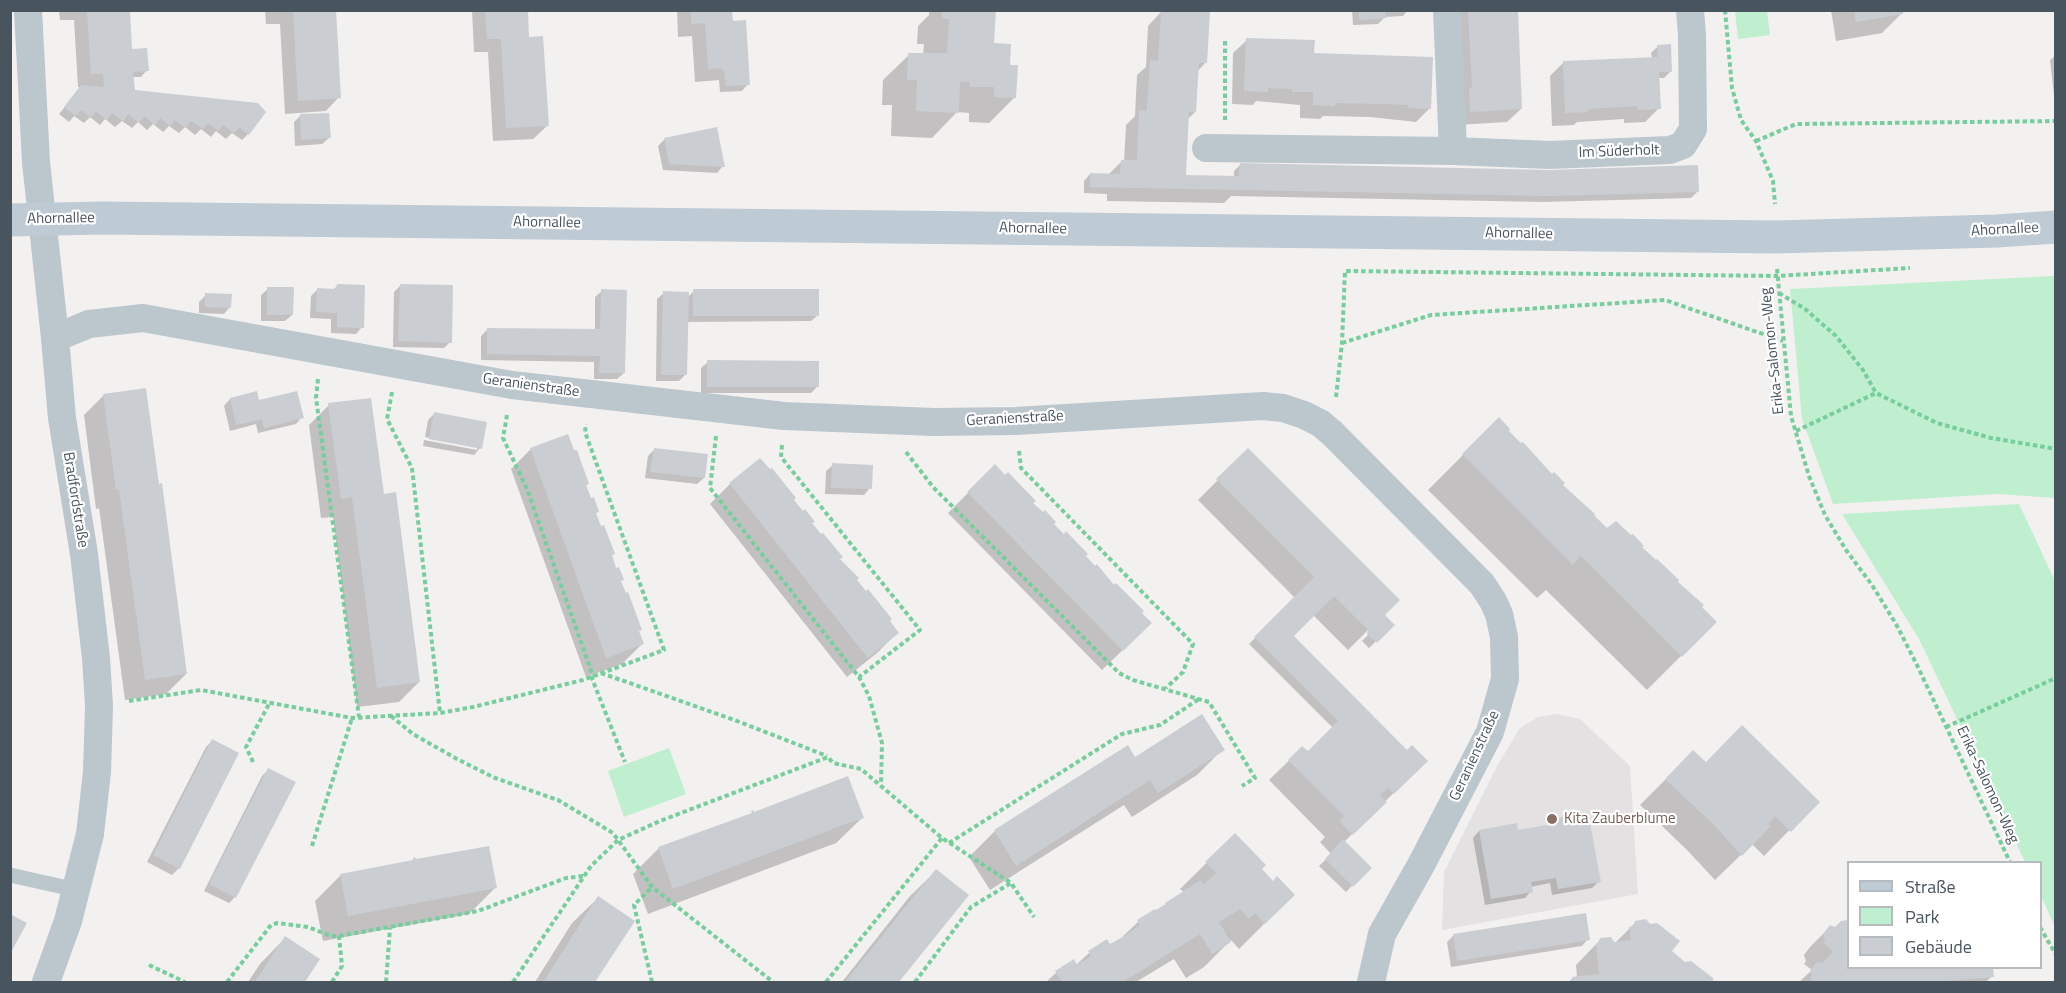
<!DOCTYPE html>
<meta charset="utf-8">
<style>
body{margin:0}
#map{position:relative;width:2066px;height:993px;overflow:hidden;background:#f3f0f0;font-family:"Titillium Web",sans-serif}
canvas{display:block}
.frame{position:absolute;inset:0;border:12px solid #48555e;pointer-events:none}
.legend{position:absolute;left:1847px;top:861px;width:195px;height:108px;box-sizing:border-box;background:#fff;border:2px solid #b6bbbf;margin:0;padding:8px 10px;list-style:none;font-size:18px;color:#48555e}
.legend li{display:flex;align-items:center;gap:12px;height:30px}
.legend b{width:30px;border:2px solid #b6bbbf}
</style>
<div id="map">
<canvas width="2066" height="993"></canvas>
<div class="frame"></div>
<ul class="legend">
<li><b style="height:8px;background:#becad4"></b>Straße</li>
<li><b style="height:16px;background:#bfefcf"></b>Park</li>
<li><b style="height:16px;background:#caced3"></b>Gebäude</li>
</ul>
</div>
<script>
const context = document.querySelector('canvas').getContext('2d');
context.lineJoin = 'round';
function fill(path, color) {
  context.fillStyle = color;
  context.fill(path, 'evenodd');
}
function shape(rows) {
  const path = new Path2D();
  for (const r of rows) {
    path.moveTo(r[0], r[1]);
    for (let i = 2; i < r.length; i += 2) path.lineTo(r[i], r[i + 1]);
  }
  return path;
}
function strokePath(path, color, width, dash) {
  context.strokeStyle = color;
  context.lineWidth = width;
  context.lineCap = dash ? 'butt' : 'round';
  context.setLineDash(dash || []);
  context.stroke(path);
}
function label(font, color, halo, rows, align = 'center') {
  context.font = font + ' "Titillium Web",sans-serif';
  context.lineWidth = 4.5;
  context.setLineDash([]);
  context.textBaseline = 'middle';
  context.strokeStyle = halo;
  context.fillStyle = color;
  for (const [text, x, y, turn = 0] of rows) {
    context.save();
    context.translate(x, y);
    context.rotate((+turn || 0) * Math.PI / 180);
    context.textAlign = isNaN(turn) ? turn : align;
    if (halo) context.strokeText(text, 0, 0);
    context.fillText(text, 0, 0);
    context.restore();
  }
}
const education = shape([
 [1557,714,1580,719,1630,766,1638,894,1442,930,1444,872,1497,766,1520,728,1538,717]
]);
const green = shape([
 [1735,11,1767,11,1770,35,1738,39],
 [2055,276,2055,498,1998,494,1833,504,1802,419,1790,289],
 [2019,504,2055,581,2055,927,2041,896,2040,862,2025,862,1919,639,1842,514],
 [669,748,686,794,624,817,608,771]
]);
const shadow = shape([
 [59,10,128,10,131,51,147,70,141,77,132,77,133,92,258,105,248,134,242,140,232,133,226,139,216,131,211,137,201,129,195,135,185,127,179,133,169,126,163,132,153,124,147,130,138,122,132,128,122,121,115,127,105,119,100,125,90,117,84,123,74,116,69,122,59,114,81,87,78,87,74,20,60,20],
 [265,10,334,10,339,97,326,111,285,114,280,24,266,24],
 [472,10,526,10,528,39,547,126,533,139,493,141,488,52,474,52],
 [677,10,731,10,731,22,748,84,742,91,720,92,719,80,695,82,692,36,678,37],
 [929,10,994,10,993,45,1009,66,1015,97,989,123,969,122,969,113,957,112,932,138,891,136,892,105,882,105,883,80,909,55,923,55,924,44,917,44,918,26,929,15],
 [1006,10,1027,10,1026,12],
 [1352,10,1408,10,1403,16,1385,17,1378,24,1353,25],
 [1455,10,1516,10,1521,109,1507,122,1457,125],
 [1831,10,1901,10,1902,13,1882,33,1836,41],
 [1161,12,1206,62,1197,72,1195,112,1187,120,1185,177,1234,178,1234,171,1240,165,1697,192,1691,198,1543,202,1231,196,1224,203,1107,201,1107,194,1084,193,1084,181,1090,174,1108,175,1121,162,1124,162,1126,125,1135,116,1137,75,1146,67,1148,26],
 [1247,40,1313,54,1430,108,1416,122,1370,117,1323,116,1320,119,1300,118,1300,105,1256,101,1253,105,1232,104,1233,53],
 [1658,46,1671,71,1664,78,1658,78,1659,108,1645,122,1624,123,1624,119,1577,122,1574,125,1552,126,1550,76,1564,62,1652,58,1651,53],
 [2056,55,2056,105,2055,105,2050,60],
 [300,116,329,138,322,144,295,146,294,122],
 [665,139,723,166,717,173,663,170,658,146],
 [401,285,450,342,444,348,393,347,394,292],
 [337,286,362,327,356,334,331,333,331,319,310,318,311,296,318,289,333,290],
 [268,289,292,315,285,321,261,321,261,295],
 [602,291,624,373,617,379,594,379,594,362,481,360,481,336,488,329,595,331,595,297],
 [694,291,818,315,811,321,687,322,686,374,679,381,656,381,657,299,664,293,687,298],
 [206,295,230,307,224,314,199,313,199,302],
 [708,362,818,386,811,393,701,393,701,368],
 [104,395,186,674,166,694,125,700,99,508,96,509,84,415],
 [230,399,258,402,302,417,296,424,258,433,256,424,230,431,224,406],
 [329,405,419,682,399,702,357,707,333,517,321,518,309,425],
 [435,413,480,448,474,455,423,446,424,440,477,450,477,447,425,437,428,420],
 [1499,419,1506,431,1607,530,1640,547,1715,622,1647,690,1546,590,1537,598,1428,490],
 [531,449,588,484,585,486,642,644,622,664,586,677,511,469],
 [654,450,704,478,697,484,645,478,648,456],
 [1248,450,1398,600,1348,650,1313,615,1292,636,1407,752,1426,761,1344,842,1369,868,1346,892,1319,866,1331,854,1320,842,1325,837,1269,780,1302,748,1308,753,1333,728,1249,644,1295,598,1198,500],
 [833,465,870,488,864,495,825,494,826,471],
 [995,466,1084,556,1130,643,1102,670,948,513],
 [730,484,792,500,897,633,877,653,847,677,710,504],
 [1385,618,1393,625,1369,648,1362,641],
 [212,741,179,868,172,875,147,862,206,747],
 [1127,747,1135,759,1223,749,1197,775,1132,817,1124,805,990,890,969,857,995,831],
 [1693,752,1706,764,1817,802,1764,856,1752,844,1715,880,1687,850,1640,805],
 [268,770,235,897,229,903,204,891,262,776],
 [862,818,836,843,648,914,633,874,659,848],
 [1553,820,1599,881,1592,888,1552,895,1550,883,1530,887,1531,891,1525,898,1485,905,1473,838,1479,831,1517,832,1546,827],
 [1235,835,1260,869,1272,883,1293,895,1239,949,1231,940,1204,967,1186,978,1174,959,1136,982,1046,982,1056,973,1074,961,1076,965,1089,953,1107,941,1110,946,1118,941,1138,922,1155,911,1156,912,1184,892,1180,889],
 [936,871,967,896,897,982,842,982,910,896],
 [341,875,495,888,469,914,323,941,315,901],
 [598,898,633,921,593,982,535,982,572,923],
 [1848,921,1848,968,1991,968,1992,976,1986,982,1799,982,1812,970,1804,964,1806,961,1804,955,1810,947,1830,927,1835,928,1841,922],
 [1636,922,1685,963,1711,979,1712,982,1569,982,1573,978,1577,978,1576,965,1601,939,1615,943],
 [1453,936,1588,939,1582,946,1451,967,1447,942],
 [285,938,318,959,303,982,248,982,260,964]
]);
const building = shape([
 [87,10,130,10,132,49,147,48,149,71,133,72,135,90,258,103,266,112,249,135,239,127,234,133,223,125,218,131,208,123,203,129,191,121,186,128,175,120,170,126,160,118,155,125,144,116,139,123,128,114,123,121,112,113,107,120,96,111,91,118,81,110,76,116,64,107,81,85,104,87,103,74,91,74],
 [293,10,336,10,341,98,298,101],
 [485,10,528,10,529,37,543,36,549,126,506,128,501,39,487,39],
 [691,10,732,10,733,21,746,20,750,85,726,86,724,70,722,70,722,68,708,69,705,23,691,24],
 [942,10,996,10,994,43,1011,44,1010,65,1018,65,1016,98,994,97,994,87,970,87,970,82,960,82,959,113,916,111,917,80,907,80,908,53,947,53,949,19,942,19],
 [1359,10,1385,10,1386,18,1359,20],
 [1468,10,1518,10,1522,109,1470,112,1469,88,1472,88],
 [1854,10,1903,10,1903,14,1856,22],
 [1161,11,1210,12,1207,63,1199,63,1196,112,1189,112,1186,175,1239,176,1240,163,1549,170,1698,165,1699,192,1550,196,1090,187,1090,173,1120,174,1121,160,1137,160,1139,110,1147,110,1150,60,1158,61],
 [1246,38,1315,40,1314,53,1433,57,1431,109,1408,108,1408,105,1385,104,1335,103,1335,106,1313,105,1313,92,1292,92,1292,89,1268,88,1268,92,1244,91],
 [1671,44,1672,72,1659,72,1661,109,1637,110,1637,106,1588,109,1589,112,1565,113,1563,61,1658,57,1657,45],
 [329,113,331,138,301,140,300,114],
 [717,127,725,167,669,164,664,138],
 [337,284,365,285,364,328,337,327,337,313,316,312,317,288,336,289],
 [400,284,453,285,452,343,398,341],
 [267,287,294,287,293,315,267,315],
 [601,289,627,290,625,373,599,373,600,356,487,354,487,328,600,329],
 [693,289,819,289,819,316,693,316],
 [663,291,689,292,687,375,661,375],
 [205,293,232,294,231,308,205,307],
 [707,360,819,361,819,387,707,387],
 [146,388,159,484,162,483,187,674,145,680,119,489,116,490,103,394],
 [257,391,259,400,297,391,304,418,264,428,262,419,236,425,230,398],
 [371,398,384,494,396,492,420,682,377,688,352,497,341,499,328,403],
 [434,412,487,422,482,449,429,439],
 [1499,417,1510,429,1509,431,1521,443,1523,442,1552,474,1554,472,1565,483,1563,485,1595,514,1594,515,1607,528,1616,521,1631,535,1633,534,1644,546,1642,547,1656,560,1657,559,1679,580,1678,582,1704,605,1702,607,1717,622,1682,657,1581,556,1573,565,1462,454],
 [568,434,574,450,577,450,589,484,586,485,591,498,594,497,599,512,596,513,601,526,604,525,615,554,612,555,616,568,619,567,624,580,621,581,626,593,628,592,642,630,639,631,644,644,606,658,530,448],
 [654,448,708,454,705,478,650,472],
 [1248,448,1400,600,1385,615,1395,625,1377,643,1367,634,1368,630,1334,596,1294,636,1407,750,1412,745,1428,761,1394,794,1388,788,1380,795,1387,802,1353,835,1339,821,1344,816,1288,760,1302,746,1308,751,1338,721,1254,637,1314,577,1216,479],
 [760,458,770,469,772,468,796,498,794,500,803,511,805,509,815,522,812,523,821,534,823,533,843,557,840,559,859,578,857,580,866,591,868,589,892,619,890,621,899,633,868,658,729,483],
 [832,463,873,465,872,489,831,488],
 [995,464,1005,475,1008,472,1036,501,1033,503,1043,512,1045,510,1056,522,1054,524,1064,534,1066,531,1088,554,1086,556,1095,566,1097,564,1114,585,1116,583,1144,611,1142,613,1152,623,1123,651,967,492],
 [1202,714,1225,750,1158,793,1150,780,1016,866,994,830,1128,745,1135,757],
 [1742,725,1820,802,1791,832,1775,816,1768,824,1771,826,1742,856,1713,824,1665,779,1693,750,1706,762],
 [212,739,239,753,180,869,153,855],
 [268,768,296,782,236,898,209,884],
 [848,776,864,818,831,829,831,830,673,889,658,847,752,813,751,811,753,810,754,812],
 [1588,812,1601,882,1558,889,1556,878,1531,882,1533,892,1491,899,1479,830,1517,823,1518,830,1553,824,1552,819],
 [1235,833,1266,865,1262,869,1273,881,1277,876,1295,895,1265,924,1255,913,1249,919,1240,909,1219,922,1231,942,1212,954,1200,934,1123,982,1062,982,1055,971,1074,959,1077,965,1091,956,1088,951,1107,939,1110,944,1126,935,1140,925,1137,920,1155,909,1156,910,1166,904,1165,903,1201,880,1203,885,1216,873,1205,862],
 [1343,839,1372,868,1353,887,1325,859],
 [489,846,497,888,348,916,340,874,413,860,413,858,415,857,416,859],
 [936,869,969,895,899,982,845,982],
 [598,896,635,921,595,982,541,982,544,981],
 [1586,913,1590,940,1457,961,1453,934],
 [10,914,27,923,10,954],
 [1646,919,1650,924,1657,923,1680,941,1672,951,1685,962,1691,961,1713,978,1713,982,1573,982,1572,977,1599,974,1596,944,1598,943,1600,938,1611,937,1614,942,1631,940,1629,927,1634,926,1635,921],
 [1848,920,1848,968,1993,968,1994,977,1934,982,1815,982,1810,979,1812,976,1810,971,1817,962,1823,963,1833,951,1823,943,1825,940,1823,934,1830,925,1835,927,1841,921],
 [285,936,320,959,305,982,255,982]
]);
const path = shape([
 [1725,10,1732,88,1741,120,1756,141,1773,181,1775,204],
 [1225,41,1225,120],
 [1756,141,1796,124,2056,121],
 [1777,269,1791,416,1809,476,1825,515,1846,550,1872,585,1896,624,1916,663,2010,862],
 [1779,293,1805,309,1836,336,1863,370,1876,393],
 [1342,343,1431,315,1665,300,1783,341],
 [318,379,316,398,359,717],
 [392,392,387,419,412,468,440,713],
 [1336,397,1342,343,1345,271,1777,276,1910,268],
 [507,415,503,438,527,489,593,676],
 [1796,431,1876,393,1937,423,1991,438,2056,449],
 [716,436,710,488,859,677,869,696,882,743,881,784],
 [782,445,781,457,920,630,859,677],
 [1019,451,1021,468,1193,644,1183,672,1166,688],
 [906,452,933,487,1119,673,1133,680,1209,702,1255,778,1242,786],
 [601,673,737,721,827,756],
 [591,676,625,762],
 [129,701,201,690,352,718,440,713,473,707,583,680,664,650,585,432,586,424],
 [391,716,413,734,457,759,495,778,558,800,613,833,652,887,773,982],
 [1946,727,2056,678],
 [253,762,246,747,269,704],
 [949,843,1122,734,1160,725,1199,699],
 [312,846,352,718],
 [2040,927,2056,955],
 [149,965,185,982],
 [227,982,271,925,277,923,308,927,331,936,339,936,478,911,566,878,583,876],
 [332,982,342,966,339,936],
 [386,982,390,928],
 [513,982,591,866,618,840,660,821,828,757,833,763,861,769,942,838,1011,883,1034,917],
 [652,982,634,905,652,887],
 [826,982,942,838],
 [915,982,971,907,1011,883]
]);
const service = shape([
 [10,875,77,890]
]);
const minor = shape([
 [28,10,36,162,55,338,62,418,84,554,96,658,99,706,97,772,90,834,68,921,46,982],
 [1447,10,1453,151],
 [1206,148,1453,151,1550,155,1670,150,1683,145,1693,129,1692,35,1690,10],
 [55,338,89,324,143,318,512,385,784,416,934,422,1016,421,1263,406,1283,408,1304,415,1320,423,1332,433,1482,584,1493,601,1499,614,1504,637,1505,679,1490,732,1421,865,1382,934,1371,982]
]);
const secondary = shape([
 [10,220,102,218,1775,237,1997,231,2056,227]
]);
const markers = [
 [1552,819,6,"#8d6e63"]
];
const streetNames = [
 ["Im Süderholt",1619,152,-2],
 ["Ahornallee",61,219,-1],
 ["Ahornallee",547,223,1],
 ["Ahornallee",1033,229,1],
 ["Ahornallee",2005,230,-3],
 ["Ahornallee",1519,234,1],
 ["Erika-Salomon-Weg",1773,351,-96],
 ["Geranienstraße",531,386,8],
 ["Geranienstraße",1015,419,-3],
 ["Bradfordstraße",75,500,81],
 ["Geranienstraße",1475,756,-65],
 ["Erika-Salomon-Weg",1987,785,65]
];
const educationNames = [
 ["Kita Zauberblume",1564,819]
];
fill(education, '#e4e1e2');
fill(green, '#bfefcf');
fill(shadow, '#0003');
fill(building, '#caced3');
strokePath(path, '#77ce9d', 4, [4.5, 3]);
strokePath(service, '#bcc6cd', 15);
strokePath(minor, '#bcc6cd', 28);
strokePath(secondary, '#becad4', 33);
for (const [x, y, r, color] of markers) {
  const dot = new Path2D();
  dot.arc(x, y, r, 0, 2 * Math.PI);
  context.fillStyle = color;
  context.fill(dot);
  strokePath(dot, '#fff', 2);
}
label('15px', '#48555e', '#fff', streetNames);
label('15px', '#785e54', '#fff', educationNames, 'left');
</script>
